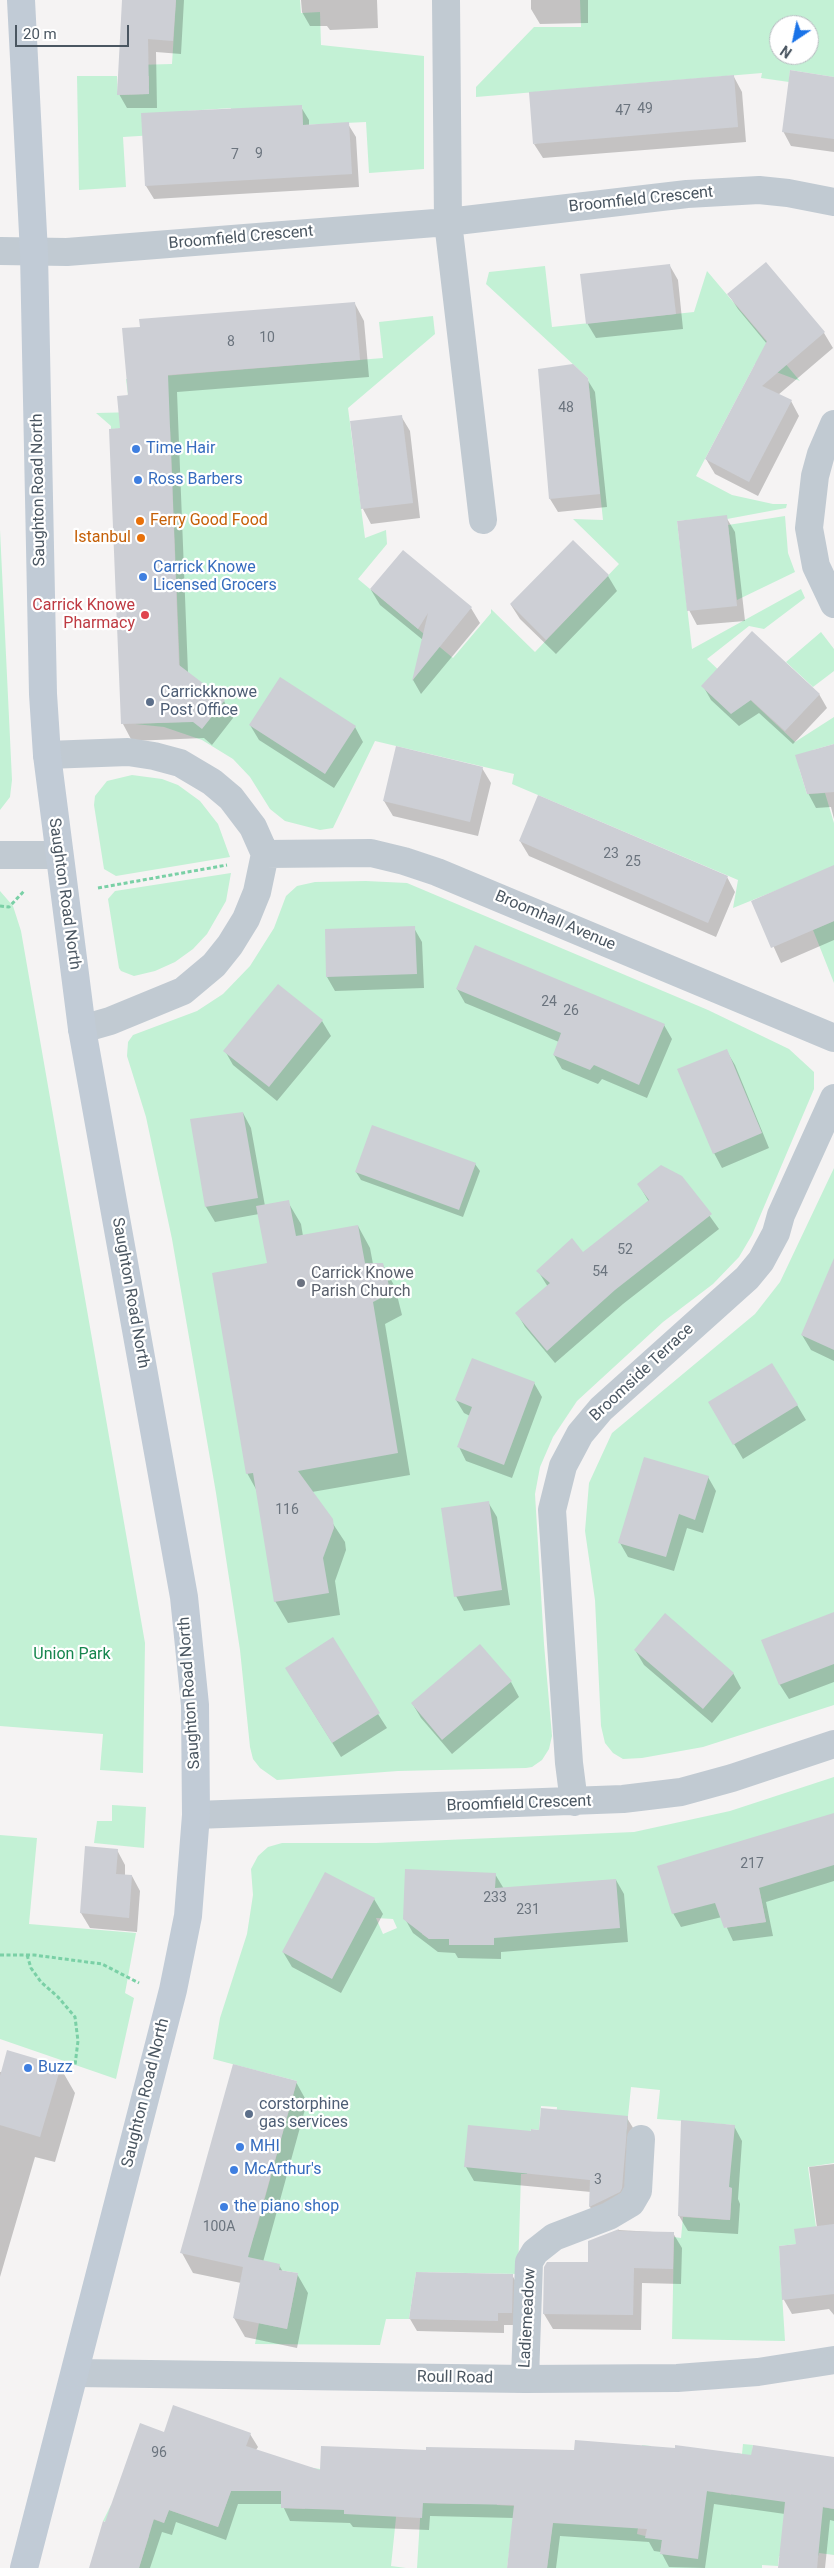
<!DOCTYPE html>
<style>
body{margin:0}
#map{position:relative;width:834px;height:2568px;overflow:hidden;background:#f5f3f3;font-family:Roboto,sans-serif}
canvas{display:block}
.north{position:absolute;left:769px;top:15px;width:50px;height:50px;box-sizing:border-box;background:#fff;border:1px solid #b7bbc0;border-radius:50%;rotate:214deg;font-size:14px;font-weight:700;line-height:20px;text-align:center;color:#4a5661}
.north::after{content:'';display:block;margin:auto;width:18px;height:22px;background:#1a73e8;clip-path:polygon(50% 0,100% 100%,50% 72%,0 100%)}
.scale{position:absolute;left:15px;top:25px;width:114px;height:22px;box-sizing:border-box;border:2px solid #4a5661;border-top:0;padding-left:6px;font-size:15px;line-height:18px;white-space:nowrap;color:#4a5661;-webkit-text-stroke:4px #fff;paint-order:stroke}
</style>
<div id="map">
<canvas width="834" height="2568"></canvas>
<div class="north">N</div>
<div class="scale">20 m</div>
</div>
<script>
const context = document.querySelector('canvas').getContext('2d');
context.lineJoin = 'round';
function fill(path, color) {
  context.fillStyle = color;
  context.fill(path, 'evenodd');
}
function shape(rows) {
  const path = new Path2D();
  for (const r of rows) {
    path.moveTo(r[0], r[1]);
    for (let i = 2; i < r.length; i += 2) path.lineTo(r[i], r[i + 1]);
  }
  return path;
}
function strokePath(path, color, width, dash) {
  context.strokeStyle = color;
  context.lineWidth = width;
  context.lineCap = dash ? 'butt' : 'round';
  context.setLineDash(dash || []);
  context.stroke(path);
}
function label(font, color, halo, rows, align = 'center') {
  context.font = font + ' Roboto,sans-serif';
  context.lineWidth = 4.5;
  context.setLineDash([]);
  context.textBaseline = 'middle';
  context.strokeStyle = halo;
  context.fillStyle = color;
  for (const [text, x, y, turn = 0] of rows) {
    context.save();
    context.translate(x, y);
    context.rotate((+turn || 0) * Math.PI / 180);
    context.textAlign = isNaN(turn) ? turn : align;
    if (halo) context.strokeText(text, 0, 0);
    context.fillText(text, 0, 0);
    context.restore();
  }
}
const green = shape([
 [176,0,300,0,301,13,320,12,321,45,424,56,424,169,369,173,366,122,303,125,302,105,234,147,231,108,187,111,187,133,123,137,126,187,79,190,77,76,117,76,118,95,149,94,149,76,134,75,134,65,172,64],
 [580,0,834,0,834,88,834,77,790,70,789,82,761,78,762,73,476,97,476,87,534,27,581,27],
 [779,25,809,25,809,55,779,55],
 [545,266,552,327,694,312,707,271,800,381,755,364,696,476,732,495,773,504,787,504,786,508,727,519,726,516,677,521,692,649,801,589,805,598,764,629,749,626,707,659,795,742,834,717,834,744,813,750,799,768,807,794,825,793,834,823,834,867,733,908,738,880,512,784,514,774,375,741,333,828,320,830,285,821,270,809,250,777,233,759,202,740,164,727,135,724,182,722,170,427,111,429,111,426,96,413,138,412,137,394,128,395,126,379,383,358,379,322,433,316,435,334,348,408,365,538,386,530,387,544,358,579,453,658,491,613,491,609,535,652,619,564,573,519,603,520,588,378,486,284,489,272],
 [785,516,788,553,795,572,737,600,728,525],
 [0,530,12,780,10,797,0,810],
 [821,632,834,649,834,671,813,687,786,662],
 [132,775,162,779,178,785,200,801,218,824,230,857,116,876,104,869,94,805,95,796,107,781],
 [231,873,226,901,207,934,193,949,175,962,155,971,134,976,121,971,119,968,108,899,115,891],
 [366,881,407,883,708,1010,789,1049,814,1072,814,1089,752,1235,739,1257,713,1284,663,1322,577,1401,553,1437,540,1467,535,1494,544,1644,552,1736,549,1749,542,1760,532,1767,526,1768,398,1771,277,1780,260,1768,253,1759,250,1747,240,1650,216,1493,172,1239,146,1117,127,1056,128,1042,133,1035,197,1011,223,994,250,966,274,928,286,896,297,886,315,882],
 [0,891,13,906,21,931,145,1643,143,1773,100,1770,103,1734,0,1726],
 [834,921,834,983,813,930],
 [834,1168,834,1705,703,1747,642,1758,623,1759,613,1753,605,1743,601,1726,595,1600,585,1531,589,1483,612,1433,755,1314,780,1282],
 [834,1777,834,2163,808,2167,816,2227,796,2244,779,2246,785,2341,672,2339,674,2237,681,2238,683,2217,730,2220,732,2188,727,2187,734,2125,657,2119,660,2090,631,2087,626,2136,555,2131,557,2107,541,2106,539,2130,531,2129,527,2174,521,2174,518,2274,416,2272,409,2319,386,2319,380,2345,255,2344,259,2323,287,2329,298,2273,279,2270,280,2264,244,2263,257,2227,297,2081,213,2059,220,2018,247,1934,253,1895,251,1869,258,1856,268,1847,282,1843,376,1843,634,1832,730,1811],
 [759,1888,766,1922,724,1928],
 [376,1918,393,1919,397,1928,383,1934],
 [422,1920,442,1935,438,1939,429,1939,422,1934],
 [449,1921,494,1922,494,1945,449,1945],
 [112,1805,146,1807,144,1848,94,1843,97,1821,112,1821],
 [0,1835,37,1838,29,1924,136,1933,125,1993,134,1998,116,2079,0,2039],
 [743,2444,753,2445,746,2495,834,2509,834,2555,819,2553,817,2560,779,2556,778,2566,762,2565,762,2568,547,2568,558,2480,637,2506,642,2445,651,2446,637,2534,662,2540,660,2554,707,2491,731,2495,737,2453,742,2454],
 [403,2450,391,2566,406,2568,139,2568,149,2536,103,2521,111,2505,164,2523,169,2510,218,2527,231,2491,281,2491,281,2508,305,2509,307,2467,320,2469,319,2493],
 [497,2491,497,2505,515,2506,507,2568,417,2568,421,2503,467,2504]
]);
const shadow = shape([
 [124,0,184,0,181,54,156,52,157,108,127,108,119,94],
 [301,0,377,0,378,28,330,30,327,26,310,26,302,12],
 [531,0,588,0,588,23,540,24,531,9],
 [734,77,742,92,746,142,543,158,534,144],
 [834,80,834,152,791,146,783,131],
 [301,107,309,120,309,126,348,124,356,137,359,187,154,199,146,186,142,114],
 [766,263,824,333,833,348,778,395,791,401,799,416,758,496,715,474,706,459,767,344,738,309,729,295],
 [670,266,678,280,683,329,596,338,587,323],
 [355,304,364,321,369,377,177,392,188,673,224,701,233,718,212,745,204,738,132,741,123,724,121,429,141,328],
 [587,379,595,392,607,507,558,512,550,499],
 [401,416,410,431,420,518,371,524,363,509],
 [726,517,735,532,745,621,697,625,689,610],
 [573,541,608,576,617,591,556,654,520,619,511,605],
 [403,551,471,608,480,623,421,694,413,680,423,640,380,605,371,590],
 [703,686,819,694,827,708,793,744,759,713,739,726,711,700],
 [250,725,355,727,363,742,334,788,259,740],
 [834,745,834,819,831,807,816,808,808,793],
 [482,768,491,783,478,836,393,816,384,801],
 [520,841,727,877,735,892,716,937,529,856],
 [834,869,834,940,781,963,753,901],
 [414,928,422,942,424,988,335,991,327,977],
 [279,986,322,1021,331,1036,277,1101,233,1065,225,1051],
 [457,989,664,1025,672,1039,647,1098,602,1079,598,1084,562,1069,554,1055,559,1042,465,1003],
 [726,1050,735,1065,769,1148,722,1168,714,1153],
 [243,1113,251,1128,265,1206,288,1202,301,1224,303,1236,358,1226,370,1248,373,1264,383,1265,395,1287,402,1315,385,1324,410,1475,312,1492,345,1542,346,1550,335,1581,340,1615,288,1623,275,1601,257,1491,247,1473,269,1264,259,1214,215,1222,206,1207,191,1120],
 [475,1164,480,1171,463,1217,361,1180,356,1172],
 [681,1176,719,1229,623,1304,555,1363,525,1327,517,1313,548,1287,538,1271,583,1253,649,1202,639,1185],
 [834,1263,834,1361,811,1350,802,1335],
 [534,1383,542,1397,512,1478,466,1461,459,1447,470,1416,464,1413,456,1400],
 [709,1402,797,1405,806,1420,743,1459],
 [708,1477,716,1491,703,1533,687,1528,674,1571,628,1557,620,1543],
 [488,1502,497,1517,510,1605,464,1611,456,1596],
 [834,1613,834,1682,789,1699,780,1685,763,1641],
 [635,1650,733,1673,741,1688,712,1723,644,1665],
 [511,1682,519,1697,452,1754,421,1718,412,1703],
 [295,1683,378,1714,387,1728,341,1757],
 [834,1814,834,1881,766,1902,773,1936,733,1941,722,1917,681,1927,673,1913],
 [117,1850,125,1865,125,1876,132,1876,140,1891,137,1932,90,1928,81,1913],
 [495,1874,504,1889,616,1880,624,1894,628,1942,501,1952,501,1959,458,1958,455,1953,438,1952,413,1933,405,1919],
 [374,1899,383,1914,341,1993,292,1967,283,1952],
 [60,2067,75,2093,55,2162,35,2157,0,2277,0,2072],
 [296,2082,307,2102,263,2262,279,2265,283,2272,297,2274,308,2293,297,2348,245,2337,234,2318,241,2283,193,2273,182,2253],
 [627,2118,635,2131,627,2205,598,2220,590,2207,591,2192,474,2181,466,2167,532,2132],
 [734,2126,742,2141,738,2199,740,2204,738,2234,688,2231,679,2216],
 [834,2164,834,2315,829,2309,792,2314,784,2300,797,2245,817,2228,809,2167],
 [618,2230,673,2233,682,2248,681,2284,642,2283,641,2330,553,2329,544,2314],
 [512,2275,519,2287,518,2325,504,2325,504,2333,417,2331,410,2319],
 [164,2434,250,2434,258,2447,256,2450,321,2472,427,2452,834,2459,834,2521,830,2520,825,2568,765,2568,779,2568,785,2514,714,2504,705,2568,669,2567,661,2552,654,2551,649,2542,560,2536,556,2568,508,2568,514,2518,430,2516,429,2530,353,2527,350,2523,290,2521,282,2504,238,2504,226,2540,176,2522,172,2535,162,2532,150,2568,90,2568,106,2524]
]);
const building = shape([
 [122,0,176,0,173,41,148,39,149,94,117,95],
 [790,70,834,77,834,139,782,132],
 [734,75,738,127,533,144,529,92],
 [302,105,303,125,349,122,352,174,145,186,141,113],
 [766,262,825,332,762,386,792,400,749,482,705,459,767,341,727,294],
 [670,264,676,314,586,324,580,274],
 [355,302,360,360,168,375,179,665,225,700,202,729,193,722,121,724,109,429,120,428,117,396,128,395,122,328,140,327,139,319],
 [573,364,588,378,600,494,549,499,538,369],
 [402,415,413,503,361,509,350,421],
 [727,515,737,606,687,611,677,521],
 [573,540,609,575,546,640,510,604],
 [403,550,472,607,412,681,428,613,418,629,370,589],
 [752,631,820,694,785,731,751,700,731,714,701,686],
 [280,677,356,726,325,774,249,725],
 [834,744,834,792,807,794,795,755],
 [396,746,483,767,470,822,383,801],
 [538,795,728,876,708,923,519,841],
 [834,865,834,921,771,948,751,901],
 [415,926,417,974,326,977,325,929],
 [475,945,665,1024,639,1085,594,1065,590,1070,553,1055,561,1033,456,989],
 [278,984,323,1020,269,1087,223,1051],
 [727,1049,762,1133,713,1154,677,1069],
 [243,1112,258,1198,205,1207,190,1119],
 [372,1125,476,1163,459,1210,355,1172],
 [661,1165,682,1176,712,1214,615,1290,547,1351,515,1313,550,1283,536,1271,572,1238,583,1252,649,1200,637,1184],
 [289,1200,296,1236,358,1225,365,1263,383,1263,391,1293,373,1302,398,1453,298,1471,333,1519,334,1528,323,1558,329,1593,274,1602,253,1473,246,1474,212,1273,267,1263,256,1206],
 [834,1258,834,1350,801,1335],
 [472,1358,535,1382,504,1465,457,1447,472,1407,455,1400],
 [772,1363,798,1405,733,1445,708,1402],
 [644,1457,709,1476,695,1520,679,1514,666,1557,618,1543],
 [489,1501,502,1590,454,1597,441,1508],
 [834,1612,834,1664,779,1685,761,1640],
 [665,1613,734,1673,703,1709,634,1650],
 [333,1637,380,1713,332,1743,285,1668],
 [480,1644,512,1681,442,1740,411,1703],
 [834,1813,834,1865,759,1888,766,1922,724,1928,715,1903,672,1914,657,1866],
 [85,1846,118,1849,116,1874,132,1875,129,1918,80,1913],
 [405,1869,496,1873,495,1888,616,1879,620,1928,494,1938,494,1945,449,1945,449,1939,429,1939,403,1919],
 [325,1872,375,1898,332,1979,282,1952],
 [7,2050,61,2066,40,2137,0,2125,0,2076],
 [233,2064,297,2081,248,2257,280,2264,279,2270,298,2273,287,2329,233,2318,243,2267,180,2253],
 [541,2108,628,2116,622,2188,620,2192,589,2207,590,2180,464,2167,468,2125,531,2131,531,2129,539,2130],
 [681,2120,735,2125,729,2187,732,2188,730,2220,678,2216],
 [834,2224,834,2294,782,2300,779,2246,796,2244,794,2229],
 [619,2229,618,2231,674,2232,673,2269,634,2268,633,2315,543,2314,544,2267,547,2262,588,2262,588,2241],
 [416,2272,513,2274,512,2313,498,2313,498,2321,409,2319],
 [173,2405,251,2433,246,2446,320,2470,321,2446,426,2450,426,2447,574,2450,575,2440,675,2448,675,2445,751,2455,753,2445,834,2457,834,2509,823,2507,817,2568,778,2568,785,2502,707,2491,698,2559,660,2554,662,2540,645,2538,647,2529,553,2523,547,2568,507,2568,514,2505,423,2503,422,2518,344,2514,344,2510,281,2508,281,2491,231,2491,218,2527,169,2510,164,2523,154,2519,139,2568,89,2568,103,2521,105,2522,140,2423,164,2432]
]);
const path = shape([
 [98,888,227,865],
 [0,906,9,907,25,890],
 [0,1955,34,1955,102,1964,139,1983],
 [27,1955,31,1968,41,1982,58,1997,75,2017,78,2041,75,2065]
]);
const street = shape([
 [446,0,448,222,483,520],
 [0,251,67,252,448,222,687,194,759,190,788,193,834,202],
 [834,424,821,454,815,476,809,528,816,566,834,604],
 [47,755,128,752,154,756,180,763,212,782,231,798,253,827,265,854,257,892,246,919,230,945,214,965,183,991,110,1021,82,1029],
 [265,854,371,853,404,861,437,872,834,1038],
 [0,855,58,855],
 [574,1802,569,1763,552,1510,563,1466,580,1434,601,1409,747,1278,761,1261,776,1233,781,1215,834,1098],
 [196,1815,623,1799,681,1792,732,1778,834,1744],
 [75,2373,525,2379,677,2378,758,2372,834,2360],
 [525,2379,529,2262,535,2252,554,2237,609,2216,631,2203,638,2191,641,2139]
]);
const secondary = shape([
 [21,0,34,253,43,694,47,755,82,1029,184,1597,195,1705,196,1815,188,1916,173,1990,24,2568]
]);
const markers = [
 [136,449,5,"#3f7fe0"],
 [138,480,5,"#3f7fe0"],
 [140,521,5,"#e8710a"],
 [141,538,5,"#e8710a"],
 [143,577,5,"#3f7fe0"],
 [145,615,5,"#e0444e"],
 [150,702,5,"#5c6f8a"],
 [301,1283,5,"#6b7280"],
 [28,2068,5,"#3f7fe0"],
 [249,2114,5,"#5c6f8a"],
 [240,2147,5,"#3f7fe0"],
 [234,2170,5,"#3f7fe0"],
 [224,2207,5,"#3f7fe0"]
];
const numberNames = [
 ["49",645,109],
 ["47",623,111],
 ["9",259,154],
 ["7",235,155],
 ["10",267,338],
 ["8",231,342],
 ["48",566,408],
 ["23",611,854],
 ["25",633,862],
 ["24",549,1002],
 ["26",571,1011],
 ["52",625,1250],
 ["54",600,1272],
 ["116",287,1510],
 ["217",752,1864],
 ["233",495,1898],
 ["231",528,1910],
 ["3",598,2180],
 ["100A",219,2227],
 ["96",159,2453]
];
const streetNames = [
 ["Broomfield Crescent",641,200,-6],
 ["Broomfield Crescent",241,238,-5],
 ["Saughton Road North",39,490,-91],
 ["Saughton Road North",64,894,82],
 ["Broomhall Avenue",555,921,23],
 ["Saughton Road North",130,1293,80],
 ["Broomside Terrace",642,1373,-43],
 ["Saughton Road North",190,1693,-94],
 ["Broomfield Crescent",519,1804,-2],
 ["Saughton Road North",146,2093,-76],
 ["Ladiemeadow",528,2318,-87],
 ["Roull Road",455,2378,1]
];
const shopNames = [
 ["Time Hair",146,449],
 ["Ross Barbers",148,480],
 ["Carrick Knowe",153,568],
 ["Licensed Grocers",153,586],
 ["Buzz",38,2068],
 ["MHI",250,2147],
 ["McArthur's",244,2170],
 ["the piano shop",234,2207]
];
const foodNames = [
 ["Ferry Good Food",150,521],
 ["Istanbul",131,538,"right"]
];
const healthNames = [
 ["Carrick Knowe",135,606],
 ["Pharmacy",135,624]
];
const serviceNames = [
 ["Carrickknowe",160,693],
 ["Post Office",160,711],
 ["corstorphine",259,2105],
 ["gas services",259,2123]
];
const worshipNames = [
 ["Carrick Knowe",311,1274],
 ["Parish Church",311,1292]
];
const parkNames = [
 ["Union Park",72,1655]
];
fill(green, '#c3f1d5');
fill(shadow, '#0003');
fill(building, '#cdcfd5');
strokePath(path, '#7ad0a6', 3, [4, 2.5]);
strokePath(street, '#c1cad2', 28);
strokePath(secondary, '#c1cbd6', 28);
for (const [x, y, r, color] of markers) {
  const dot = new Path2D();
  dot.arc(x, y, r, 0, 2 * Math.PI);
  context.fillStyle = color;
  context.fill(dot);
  strokePath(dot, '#fff', 2);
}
label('14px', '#6b747e', null, numberNames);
label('16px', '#4a5661', '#fff', streetNames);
label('16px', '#366cbe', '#fff', shopNames, 'left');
label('16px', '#c56008', '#fff', foodNames, 'left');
label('16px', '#be3a42', '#fff', healthNames, 'right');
label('16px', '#4e5e75', '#fff', serviceNames, 'left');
label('16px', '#5b616d', '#fff', worshipNames, 'left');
label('16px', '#17864f', '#fff', parkNames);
</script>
